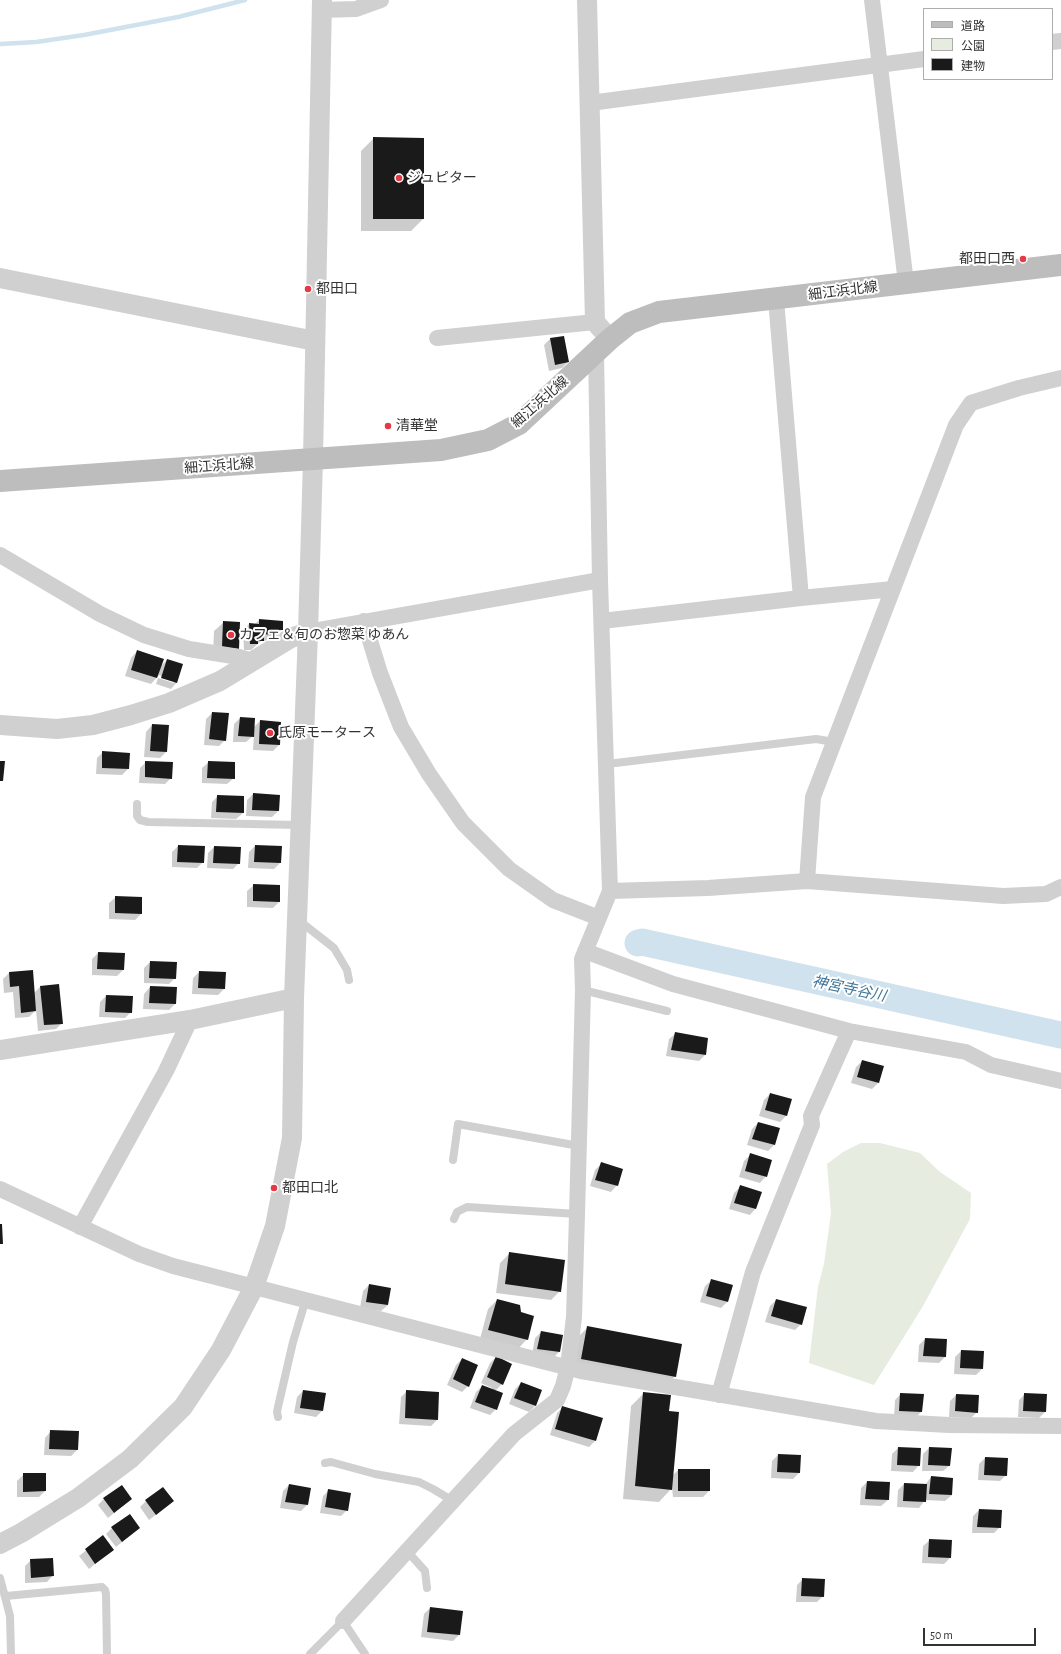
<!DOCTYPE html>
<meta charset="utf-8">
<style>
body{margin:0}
#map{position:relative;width:1061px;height:1654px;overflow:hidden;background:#fff;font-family:"Alegreya Sans","Noto Sans JP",sans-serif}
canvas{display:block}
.legend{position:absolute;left:923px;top:8px;width:130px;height:72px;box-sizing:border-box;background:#fff;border:1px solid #adadad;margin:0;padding:5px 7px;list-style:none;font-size:12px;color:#333}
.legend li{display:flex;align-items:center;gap:8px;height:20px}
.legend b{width:20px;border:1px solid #adadad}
.scale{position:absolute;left:923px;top:1628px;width:113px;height:18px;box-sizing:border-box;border:2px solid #333;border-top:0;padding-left:5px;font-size:12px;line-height:14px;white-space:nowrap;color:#333;-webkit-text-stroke:3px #fff;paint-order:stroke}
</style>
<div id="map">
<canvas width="1061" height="1654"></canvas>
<ul class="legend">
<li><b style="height:5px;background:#bdbdbd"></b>道路</li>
<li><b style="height:11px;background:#e6ecdf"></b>公園</li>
<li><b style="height:11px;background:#1a1a1a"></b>建物</li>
</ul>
<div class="scale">50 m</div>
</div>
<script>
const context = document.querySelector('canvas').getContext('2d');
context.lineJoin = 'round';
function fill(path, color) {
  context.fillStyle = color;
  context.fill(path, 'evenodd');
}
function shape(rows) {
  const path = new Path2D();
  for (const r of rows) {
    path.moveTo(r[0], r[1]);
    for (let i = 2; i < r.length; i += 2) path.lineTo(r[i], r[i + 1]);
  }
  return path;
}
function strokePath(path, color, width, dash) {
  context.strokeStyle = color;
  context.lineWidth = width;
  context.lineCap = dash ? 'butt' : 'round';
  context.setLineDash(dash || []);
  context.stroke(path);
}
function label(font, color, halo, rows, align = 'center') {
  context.font = font + ' "Alegreya Sans","Noto Sans JP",sans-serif';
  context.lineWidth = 4;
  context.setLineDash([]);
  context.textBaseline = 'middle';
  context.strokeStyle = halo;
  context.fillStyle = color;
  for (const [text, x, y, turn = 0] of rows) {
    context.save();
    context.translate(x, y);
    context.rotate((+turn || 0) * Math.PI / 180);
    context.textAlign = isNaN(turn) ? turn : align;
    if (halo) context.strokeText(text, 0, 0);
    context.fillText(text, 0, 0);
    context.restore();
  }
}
const green = shape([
 [861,1143,880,1143,920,1153,940,1172,971,1193,970,1219,923,1306,874,1385,809,1363,818,1287,824,1264,831,1213,827,1164,843,1152]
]);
const shadow = shape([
 [374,138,423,219,411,231,361,231,361,151],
 [550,339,568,362,562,368,549,371,544,345],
 [259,620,282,629,276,635,273,635,265,641,262,640,251,650,244,650,243,630,249,624,254,625],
 [224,622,238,649,213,656,214,631],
 [137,651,159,668,167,660,177,682,171,689,156,684,158,678,174,683,174,681,159,675,151,684,125,676,131,658],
 [212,713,225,740,219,746,204,745,206,719],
 [240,718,254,719,253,728,260,721,279,745,273,751,253,750,254,735,246,742,233,742,234,724],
 [152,725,166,752,160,758,144,757,146,732],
 [103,752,128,769,122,775,96,774,97,758],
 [146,762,171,778,165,784,139,783,140,768],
 [209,762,234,778,227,784,202,783,202,768],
 [253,794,278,811,272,817,246,816,247,800],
 [218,796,243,813,236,819,211,818,212,802],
 [178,846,203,862,197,868,172,867,172,852],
 [255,846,280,863,274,869,248,868,249,852],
 [214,847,239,863,233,869,207,868,208,853],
 [254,885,279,902,273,908,247,907,247,891],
 [116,897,141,914,135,920,109,919,109,903],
 [98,953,123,970,117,976,92,975,92,959],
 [150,962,175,978,169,984,144,983,144,968],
 [199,972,224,989,218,995,192,994,193,978],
 [9,973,34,993,40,987,62,1023,56,1029,38,1031,36,1010,29,1017,15,1018,13,992,4,993,3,979],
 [150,987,175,1004,169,1010,143,1009,144,994],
 [106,996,131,1012,125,1018,99,1017,100,1002],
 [676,1033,705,1055,699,1061,666,1056,669,1039],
 [862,1061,878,1083,872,1089,851,1083,856,1067],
 [770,1094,786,1116,780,1122,759,1116,764,1100],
 [758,1123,778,1129,774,1145,768,1151,747,1145,752,1129],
 [750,1155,766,1176,760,1183,739,1177,744,1161],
 [601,1164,617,1185,611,1192,590,1186,595,1170],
 [740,1187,756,1208,750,1215,729,1209,734,1193],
 [509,1254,560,1291,551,1300,496,1293,500,1263],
 [712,1280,727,1302,721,1308,700,1302,705,1286],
 [369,1285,388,1305,381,1311,360,1308,363,1291],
 [497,1300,527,1339,518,1349,480,1339,488,1309],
 [776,1300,801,1324,795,1330,765,1322,770,1306],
 [588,1327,675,1376,663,1389,569,1371,575,1340],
 [541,1332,559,1352,553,1358,532,1355,535,1338],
 [925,1339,946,1356,939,1363,918,1362,919,1345],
 [961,1351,982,1369,976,1375,954,1374,955,1357],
 [496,1357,502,1384,495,1391,496,1409,490,1415,470,1408,476,1392,482,1386,492,1390,492,1388,481,1383,490,1363],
 [462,1359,468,1386,462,1392,447,1385,456,1365],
 [521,1383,535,1406,529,1412,509,1404,515,1389],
 [303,1391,322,1411,316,1417,294,1413,297,1397],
 [407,1391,437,1420,431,1426,399,1424,401,1397],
 [643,1394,668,1412,672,1476,678,1470,709,1491,703,1497,673,1497,672,1488,659,1502,623,1499,631,1406],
 [901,1394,921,1412,915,1418,894,1417,895,1400],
 [1025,1394,1045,1412,1039,1418,1018,1417,1019,1400],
 [956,1395,977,1412,971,1418,949,1417,950,1401],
 [563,1407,595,1441,589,1447,550,1435,557,1413],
 [51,1431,77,1450,71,1456,44,1455,45,1438],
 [898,1448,919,1465,913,1472,891,1471,892,1454],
 [929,1448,951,1449,950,1465,943,1471,922,1471,923,1454],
 [778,1455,799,1473,793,1479,771,1478,772,1461],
 [985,1458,1006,1475,1000,1481,978,1480,979,1464],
 [24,1474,45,1491,39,1497,17,1497,17,1481],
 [931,1477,952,1495,945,1501,925,1500,919,1508,897,1507,898,1490,904,1484,925,1485],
 [867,1482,888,1500,881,1506,860,1505,861,1488],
 [289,1485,307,1505,301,1511,280,1508,283,1491],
 [329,1490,347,1510,341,1516,320,1513,323,1496],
 [104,1499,131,1499,108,1518,98,1505],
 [146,1501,173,1501,149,1520,140,1507],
 [979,1510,1000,1527,994,1533,972,1533,973,1516],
 [112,1528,139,1528,116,1547,106,1534],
 [103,1537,112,1550,89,1569,79,1556],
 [930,1540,950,1558,944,1564,922,1563,923,1546],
 [31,1560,53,1575,47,1582,25,1583,25,1566],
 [803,1579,823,1596,817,1602,796,1602,797,1585],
 [430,1608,461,1612,459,1635,453,1641,421,1637,424,1614]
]);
const stream = shape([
 [0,44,36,42,84,35,178,17,245,0]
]);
const river = shape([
 [638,943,642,942,1061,1035]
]);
const building = shape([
 [373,137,424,138,424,219,373,219],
 [564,336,569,362,555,365,550,338],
 [259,619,283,621,283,630,278,630,277,632,272,635,264,634,264,641,258,641,258,644,250,644,249,623,259,624],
 [223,621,240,622,239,649,222,647],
 [137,650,164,659,157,678,131,670],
 [167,659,183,664,177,683,161,678],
 [212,712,229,713,226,741,209,739],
 [240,717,255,718,254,737,238,736],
 [260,720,281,722,280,745,259,744],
 [152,724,169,725,167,752,150,751],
 [102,751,130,753,129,769,102,768],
 [0,761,5,761,3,781,0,781],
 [145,761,173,762,172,779,145,777],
 [208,761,235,762,235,779,207,778],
 [253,793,280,795,279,811,252,810],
 [217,795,244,796,244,813,216,812],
 [178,845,205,846,204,863,177,862],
 [255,845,282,846,281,863,254,862],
 [214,846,241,847,240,864,213,863],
 [253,884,280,885,280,902,253,901],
 [115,896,142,897,142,914,115,913],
 [98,952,125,953,124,970,97,969],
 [150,961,177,962,176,979,149,978],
 [33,970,36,1011,21,1013,19,986,10,987,9,972],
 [199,971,226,972,225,989,198,988],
 [59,984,63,1024,44,1025,40,986],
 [150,986,177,987,176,1004,149,1003],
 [106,995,133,996,132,1013,105,1012],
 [675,1032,708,1038,706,1055,671,1050],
 [862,1060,884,1066,879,1083,857,1077],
 [770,1093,792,1099,787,1116,765,1110],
 [758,1122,780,1128,775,1145,752,1139],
 [750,1153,772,1160,767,1177,745,1171],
 [601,1162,623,1169,618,1186,595,1180],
 [740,1185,762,1192,756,1209,734,1203],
 [0,1224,2,1224,3,1244,0,1244],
 [509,1252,565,1260,561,1292,505,1284],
 [711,1279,733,1285,728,1302,706,1296],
 [369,1284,391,1288,388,1305,366,1302],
 [497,1299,520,1305,521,1312,534,1316,528,1340,488,1330],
 [776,1299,807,1307,802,1325,771,1316],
 [587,1326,682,1344,676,1377,581,1359],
 [541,1331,563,1335,560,1352,537,1349],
 [925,1338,947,1339,946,1357,923,1356],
 [961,1350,984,1351,983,1369,960,1368],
 [496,1356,512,1364,503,1385,487,1377],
 [462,1358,478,1365,469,1387,453,1379],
 [521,1382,542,1390,536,1406,514,1398],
 [482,1385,503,1393,497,1410,475,1402],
 [303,1390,326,1393,323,1411,300,1408],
 [406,1390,439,1392,438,1420,405,1418],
 [643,1392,671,1395,669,1411,679,1412,672,1490,635,1486],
 [900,1393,924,1394,922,1412,899,1411],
 [1024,1393,1047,1394,1046,1412,1023,1411],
 [956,1394,979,1395,978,1413,955,1411],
 [562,1406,603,1418,596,1441,555,1429],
 [50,1430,79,1431,78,1450,49,1449],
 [898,1447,921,1448,920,1466,897,1465],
 [929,1447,952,1448,950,1466,928,1465],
 [778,1454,801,1455,800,1473,777,1472],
 [985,1457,1008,1458,1007,1476,984,1475],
 [678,1469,710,1469,710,1491,678,1491],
 [23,1473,46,1473,46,1491,23,1492],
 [931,1476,953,1478,952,1495,929,1494],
 [867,1481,890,1482,889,1500,865,1499],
 [904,1483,927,1484,926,1502,903,1501],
 [289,1484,311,1488,308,1505,285,1502],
 [122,1485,132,1499,114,1513,103,1498],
 [163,1487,174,1501,156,1515,145,1500],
 [328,1489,351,1493,348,1511,325,1507],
 [979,1509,1002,1510,1001,1528,977,1527],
 [130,1514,140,1528,122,1542,111,1527],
 [103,1535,114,1550,95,1564,85,1549],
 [929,1539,952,1540,951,1558,928,1557],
 [53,1558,54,1576,31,1578,30,1559],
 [802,1578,825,1579,824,1597,801,1596],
 [430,1607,463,1611,460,1635,427,1632]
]);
const service = shape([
 [607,764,816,739,834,742],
 [137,804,137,816,140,820,148,822,300,825],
 [297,921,306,926,334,948,347,970,349,980],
 [583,990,667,1011],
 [453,1160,458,1124,579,1146],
 [454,1219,457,1212,467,1207,577,1214],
 [278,1417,277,1412,278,1407,293,1342,306,1299],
 [325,1463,331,1462,375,1474,419,1482,433,1489,453,1501],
 [407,1551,425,1571,427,1588],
 [0,1578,10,1616,11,1654],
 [6,1596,102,1587,105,1590,106,1594,107,1654],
 [310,1654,343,1621,365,1654]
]);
const minor = shape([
 [872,0,906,283],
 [321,10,356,9,381,0],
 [1052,42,1061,41],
 [590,103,924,59],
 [776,299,801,598],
 [437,338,595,322],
 [0,555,100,614,144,635,189,649,239,657,253,661],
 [364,621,380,673,401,727,429,774,463,823,509,869,553,900,599,918],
 [602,621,801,598,893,589],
 [308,632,600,580],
 [807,881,813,797,956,425,971,403,1019,388,1061,378],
 [610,891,708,888,807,881,1003,896,1046,894,1061,887],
 [585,951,673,984,849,1031,966,1052,991,1065,1061,1081],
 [0,1189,139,1254,173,1266,581,1371,876,1421,949,1425,1061,1426],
 [80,1227,166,1071,190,1020],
 [719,1395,753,1272,812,1125,811,1116,849,1031],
 [343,1621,514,1434,557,1400,563,1386,568,1367,574,1317,577,1214,583,990,582,959,610,891,600,580,596,353]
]);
const tertiary = shape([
 [587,0,595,322,610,339],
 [0,278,315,341],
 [0,725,57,729,93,725,131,715,169,703,220,681,291,638,308,632],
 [0,1050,190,1020,294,998],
 [0,1544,21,1533,78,1498,130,1459,183,1407,221,1350,254,1287,275,1226,292,1138,294,998,308,632,313,459,322,0]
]);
const secondary = shape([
 [0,481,441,450,488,440,519,424,610,339,630,323,659,312,1061,265]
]);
const markers = [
 [399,178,4,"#e63946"],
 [1023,259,4,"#e63946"],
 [308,289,4,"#e63946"],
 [388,426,4,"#e63946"],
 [231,635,4,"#e63946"],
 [270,733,4,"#e63946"],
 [274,1188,4,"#e63946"]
];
const poiNames = [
 ["ジュピター",407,178],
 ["都田口西",1015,259,"right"],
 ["都田口",316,289],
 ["清華堂",396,426],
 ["カフェ＆旬のお惣菜 ゆあん",239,635],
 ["氏原モータース",278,733],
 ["都田口北",282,1188]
];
const streetNames = [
 ["細江浜北線",843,291,-7],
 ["細江浜北線",540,402,-41],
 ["細江浜北線",219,466,-4]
];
const waterNames = [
 ["神宮寺谷川",849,989,12]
];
fill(green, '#e6ecdf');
fill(shadow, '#0003');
strokePath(stream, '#cfe2ee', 4.5);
strokePath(river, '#cfe2ee', 27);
fill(building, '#1a1a1a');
strokePath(service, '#d0d0d0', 8);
strokePath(minor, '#d0d0d0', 16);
strokePath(tertiary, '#d0d0d0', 20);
strokePath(secondary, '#bdbdbd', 22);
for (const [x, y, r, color] of markers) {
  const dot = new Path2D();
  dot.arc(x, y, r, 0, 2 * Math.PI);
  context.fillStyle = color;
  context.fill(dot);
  strokePath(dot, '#fff', 1.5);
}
label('14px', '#333', '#fff', poiNames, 'left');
label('14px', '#333', '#fff', streetNames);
label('italic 15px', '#3f7597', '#fff', waterNames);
</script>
